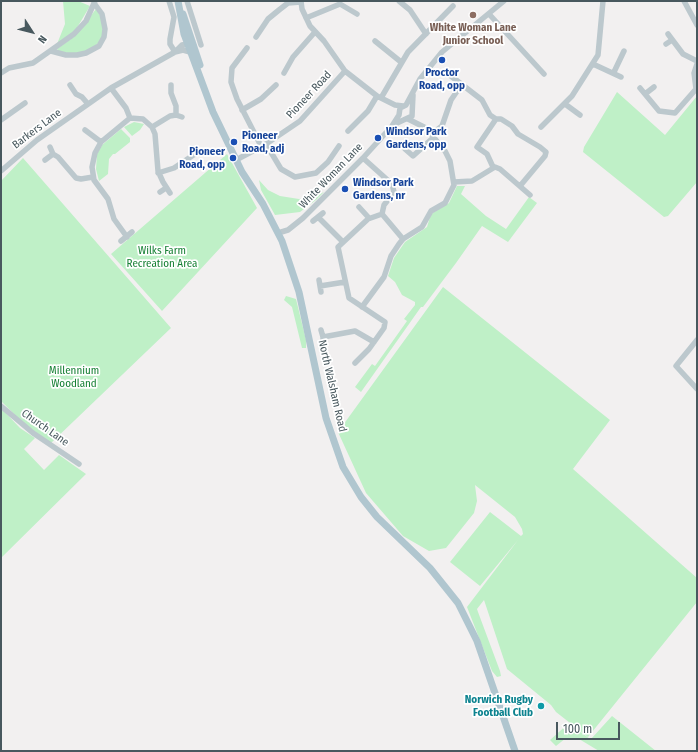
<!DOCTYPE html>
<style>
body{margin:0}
#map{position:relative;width:698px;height:752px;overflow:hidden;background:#f2f0f0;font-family:"Fira Sans Condensed",sans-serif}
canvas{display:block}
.frame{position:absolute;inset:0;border:2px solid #48585e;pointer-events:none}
.north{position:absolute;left:12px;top:12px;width:40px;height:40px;-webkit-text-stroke:3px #fff;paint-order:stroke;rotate:126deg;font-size:11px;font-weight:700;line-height:16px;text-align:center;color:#48585e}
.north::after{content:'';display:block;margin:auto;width:14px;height:18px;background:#48585e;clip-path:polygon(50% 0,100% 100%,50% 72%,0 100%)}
.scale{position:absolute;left:556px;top:722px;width:64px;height:18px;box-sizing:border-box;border:2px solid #48585e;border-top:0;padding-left:5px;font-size:12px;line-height:14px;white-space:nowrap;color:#48585e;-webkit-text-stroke:3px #fff;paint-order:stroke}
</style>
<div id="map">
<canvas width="698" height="752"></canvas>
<div class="frame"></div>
<div class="north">N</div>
<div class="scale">100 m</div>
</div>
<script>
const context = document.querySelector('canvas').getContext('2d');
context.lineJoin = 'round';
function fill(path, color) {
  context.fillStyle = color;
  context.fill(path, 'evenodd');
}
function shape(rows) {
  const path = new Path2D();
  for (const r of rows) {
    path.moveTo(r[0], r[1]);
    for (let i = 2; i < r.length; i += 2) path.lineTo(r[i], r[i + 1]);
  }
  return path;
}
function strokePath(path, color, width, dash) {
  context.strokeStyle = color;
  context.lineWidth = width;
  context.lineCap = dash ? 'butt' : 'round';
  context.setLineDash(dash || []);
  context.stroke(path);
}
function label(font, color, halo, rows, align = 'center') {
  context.font = font + ' "Fira Sans Condensed",sans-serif';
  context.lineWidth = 3.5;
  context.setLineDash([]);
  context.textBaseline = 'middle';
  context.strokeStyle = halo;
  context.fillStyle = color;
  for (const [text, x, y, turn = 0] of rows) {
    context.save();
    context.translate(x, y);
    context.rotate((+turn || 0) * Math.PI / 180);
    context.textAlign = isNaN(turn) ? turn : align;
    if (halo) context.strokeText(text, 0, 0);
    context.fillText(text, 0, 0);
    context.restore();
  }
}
const green = shape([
 [63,1,78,1,90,6,75,31,57,44,65,24],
 [96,9,103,20,103,38,92,49,77,54,59,52,57,49,75,36],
 [617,92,665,135,697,96,697,182,668,216,664,217,583,152,584,147],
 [134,122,144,124,140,130,132,136,124,127],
 [121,129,130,138,130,142,115,154,113,154,109,159,108,174,99,181,96,169,97,154,102,145],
 [227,154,257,208,162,311,111,254],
 [23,158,171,328,51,443,23,423,1,401,1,181],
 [259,180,268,190,280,196,299,199,313,197,324,192,316,200,300,212,275,215,261,190],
 [457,186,465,186,461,194,486,216,506,229,529,197,537,203,508,242,482,226,456,263,423,307,421,307,361,392,355,387,372,364,375,366,407,321,404,319,415,305,415,302,402,295,395,282,388,276,394,258,405,242,427,227,431,214,449,203],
 [443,287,610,420,573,469,697,578,697,602,588,737,556,712,551,705,507,669,484,600,477,609,478,612,500,671,501,676,497,677,492,671,467,607,518,540,480,586,450,562,490,512,521,536,523,534,522,529,515,517,475,485,477,501,474,513,446,548,429,551,403,536,366,493,338,432],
 [286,296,296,299,306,340,306,348,302,348,292,307,284,300],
 [1,408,20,428,35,438,24,449,44,470,59,455,86,474,1,558],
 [612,716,656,751,599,751,579,739,566,738,556,746,550,740,569,723,590,739,591,739]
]);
const minor = shape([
 [169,1,174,17,170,39,170,44,175,52],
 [187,1,201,45],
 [301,1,302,9,310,26,324,41,345,71,377,96,395,105,403,106],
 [399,1,410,10,426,34],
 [684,1,697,25],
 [489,14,544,74],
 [306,18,340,4,357,14],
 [668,34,683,54,697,61],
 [256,37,268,19,279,10,288,3,301,2],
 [375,41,401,62],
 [666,44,672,40],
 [247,48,232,68,231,82,237,99,261,146],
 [51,51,66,55,77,55,86,53,99,46,104,37,105,29,102,14,94,3],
 [593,64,621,77],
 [614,72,624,51],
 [1,73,9,68,33,63,74,34,86,21,95,1],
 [284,73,293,57,315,32],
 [447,73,482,100,490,115,496,119],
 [70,85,76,94,82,97,88,104],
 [171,85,171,93,176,106,176,115],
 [111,88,126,108,130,118,143,119,152,127,155,134,158,171,163,182,170,193],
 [640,88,659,111,675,113,696,89,694,73,697,64],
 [645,94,654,87],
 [381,98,408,52,453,6],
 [565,104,580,115],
 [242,110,261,99,276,85],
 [1,120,25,103],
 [395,124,412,116,413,95],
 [152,127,170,116,176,115,182,117],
 [541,127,572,96,598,55,603,1],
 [85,130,101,142],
 [348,131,368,111,377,96],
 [432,134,442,126,451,100,462,84],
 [266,144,281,169,295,177,316,173,328,162,339,146],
 [50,147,53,154,58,157,76,178,81,179,93,177],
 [192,148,196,153],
 [405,149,413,156,434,137],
 [363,158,392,184,394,192,384,205,382,214,403,239],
 [45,160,53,154],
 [236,160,266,144,300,121,345,71],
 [493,167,487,154,477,147,496,119,501,119,512,126,518,134,540,147,546,152,545,156,520,186],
 [1,171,37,140,111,88,175,52,183,50,190,52,194,46,187,44,182,45,175,52],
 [158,173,174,168,198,152],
 [454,182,472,181,495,167,500,169,530,195],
 [160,192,166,188],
 [359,207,369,218],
 [318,217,323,213],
 [313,221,318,217,342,241],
 [278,233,288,230,303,218,363,158,392,126,399,115,400,108,406,105,420,79,442,52,504,1],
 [127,237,114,219,108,199,94,180,92,167,95,153,101,142,130,118],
 [121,241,132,232],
 [319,280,320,286],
 [321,292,320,286,345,282],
 [362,307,384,277,391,256,399,244,403,239,422,227,431,211,445,203,454,185,450,161,445,151,426,128,408,119],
 [321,330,323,337],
 [697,340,676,366,697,389],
 [323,343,323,337,355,331,374,342],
 [355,363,369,349,384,328,385,322,349,298,338,247,368,219,382,214],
 [1,406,33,433,79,464]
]);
const major = shape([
 [178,1,184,34,213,112,242,172,263,204,282,241,299,292,326,418,343,467,361,497,377,517,430,568,458,603,477,641,515,751],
 [183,14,200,65]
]);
const markers = [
 [473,15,4,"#8d6e63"],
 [442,60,4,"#1a4fb4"],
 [378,138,4,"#1a4fb4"],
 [234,142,4,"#1a4fb4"],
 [233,158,4,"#1a4fb4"],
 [345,189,4,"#1a4fb4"],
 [541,706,4,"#0f9aa8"]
];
const educationNames = [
 ["White Woman Lane",473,28],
 ["Junior School",473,41]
];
const transitNames = [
 ["Proctor",442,73,"center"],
 ["Road, opp",442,86,"center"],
 ["Windsor Park",386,132],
 ["Gardens, opp",386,145],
 ["Pioneer",242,136],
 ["Road, adj",242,149],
 ["Pioneer",225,152,"right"],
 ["Road, opp",225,165,"right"],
 ["Windsor Park",353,183],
 ["Gardens, nr",353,196]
];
const streetNames = [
 ["Pioneer Road",309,95,-47],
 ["Barkers Lane",37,129,-37],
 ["White Woman Lane",331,176,-46],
 ["North Walsham Road",332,386,77],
 ["Church Lane",45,428,35]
];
const parkNames = [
 ["Wilks Farm",162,251],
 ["Recreation Area",162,264],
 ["Millennium",74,371],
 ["Woodland",74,384]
];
const cultureNames = [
 ["Norwich Rugby",533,700],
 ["Football Club",533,713]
];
fill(green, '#bff0c7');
strokePath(minor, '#bcc8cd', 5.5);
strokePath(major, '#b0c6cf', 7);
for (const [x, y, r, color] of markers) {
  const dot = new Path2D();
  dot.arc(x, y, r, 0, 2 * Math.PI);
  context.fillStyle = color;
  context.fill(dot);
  strokePath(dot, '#fff', 1.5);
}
label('bold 11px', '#785e54', '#fff', educationNames);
label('bold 11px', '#164399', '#fff', transitNames, 'left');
label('11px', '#48585e', '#fff', streetNames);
label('11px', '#178035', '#fff', parkNames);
label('bold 11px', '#0d838f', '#fff', cultureNames, 'right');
</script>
